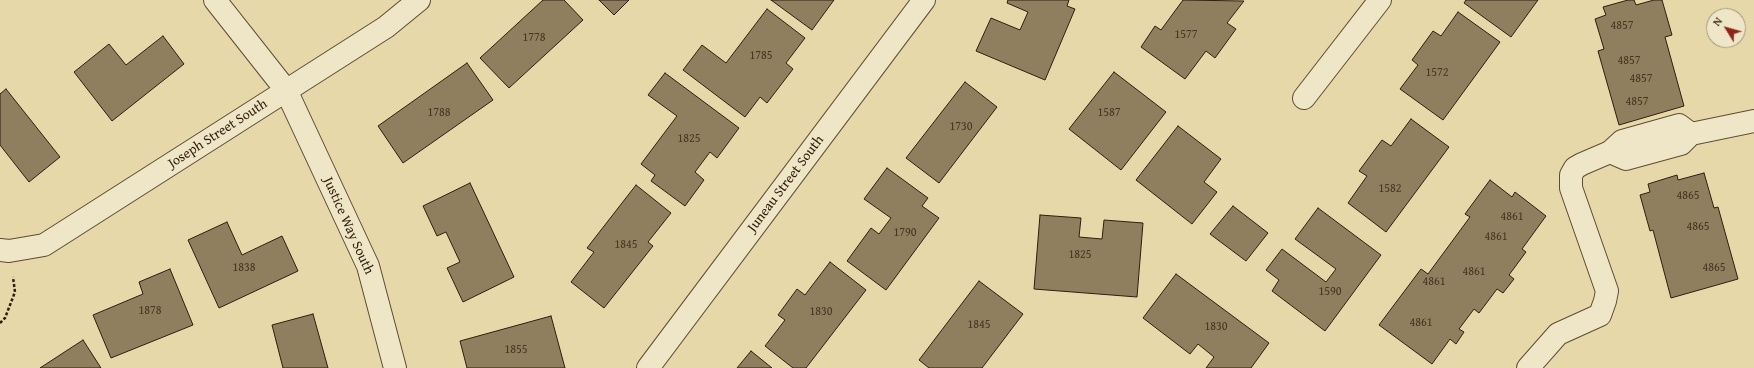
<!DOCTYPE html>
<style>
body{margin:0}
#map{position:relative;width:1754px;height:368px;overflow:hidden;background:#e6d8a9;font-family:"Gentium Book Plus",serif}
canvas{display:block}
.north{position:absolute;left:1706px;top:8px;width:40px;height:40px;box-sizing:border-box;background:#efe6c7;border:1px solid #a3967d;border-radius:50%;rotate:307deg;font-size:11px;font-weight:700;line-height:16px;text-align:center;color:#301e0d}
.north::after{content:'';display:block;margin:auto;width:14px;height:18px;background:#8f2418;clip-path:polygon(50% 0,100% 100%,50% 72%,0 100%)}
</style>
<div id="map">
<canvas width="1754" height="368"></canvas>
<div class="north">N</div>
</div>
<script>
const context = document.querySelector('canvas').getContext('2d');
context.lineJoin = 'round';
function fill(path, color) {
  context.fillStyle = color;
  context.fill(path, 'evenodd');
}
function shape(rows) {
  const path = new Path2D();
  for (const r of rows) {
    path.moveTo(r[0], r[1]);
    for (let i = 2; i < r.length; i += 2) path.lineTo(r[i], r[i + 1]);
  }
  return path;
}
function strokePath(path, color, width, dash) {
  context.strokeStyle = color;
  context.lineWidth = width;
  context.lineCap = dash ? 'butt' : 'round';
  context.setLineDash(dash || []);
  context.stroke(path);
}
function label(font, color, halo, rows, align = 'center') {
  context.font = font + ' "Gentium Book Plus",serif';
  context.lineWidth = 4;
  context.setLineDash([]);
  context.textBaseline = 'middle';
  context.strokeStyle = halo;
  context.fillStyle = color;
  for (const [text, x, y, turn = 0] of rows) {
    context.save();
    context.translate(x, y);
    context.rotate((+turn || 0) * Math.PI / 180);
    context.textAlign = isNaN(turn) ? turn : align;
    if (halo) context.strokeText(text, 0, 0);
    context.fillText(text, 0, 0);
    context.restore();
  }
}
const building = shape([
 [543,0,564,0,583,20,509,88,480,58,543,0],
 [599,0,629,0,614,15,599,0],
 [771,0,834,0,812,30,771,0],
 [1008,0,1069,0,1067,6,1075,9,1045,80,976,51,991,18,1020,30,1028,12,1007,3,1008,0],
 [1183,0,1244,1,1227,23,1236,29,1215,58,1206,51,1185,79,1141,47,1155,26,1161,30,1183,0],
 [1466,0,1538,0,1511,37,1464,3,1466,0],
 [1628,0,1634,0,1636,5,1654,0,1662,0,1672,35,1665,37,1684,106,1619,125,1598,51,1604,49,1595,19,1606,15,1603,7,1628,0],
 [767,9,805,38,786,63,793,69,767,103,760,97,745,117,683,70,702,45,726,63,767,9],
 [1458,12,1500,42,1443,120,1400,89,1418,65,1412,60,1433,31,1441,36,1458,12],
 [163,36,184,64,112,121,74,72,109,44,126,65,163,36],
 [467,63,493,100,403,163,378,126,467,63],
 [1114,72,1166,112,1121,170,1069,129,1114,72],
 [665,73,739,128,717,158,710,152,695,172,704,180,685,206,651,181,655,175,641,164,677,116,648,95,665,73],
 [965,82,997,107,939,183,906,158,965,82],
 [6,89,60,157,29,182,0,145,0,94,6,89],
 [1411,119,1449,147,1386,232,1348,203,1367,176,1359,171,1382,140,1391,146,1411,119],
 [1178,126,1221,159,1204,182,1217,192,1192,224,1136,180,1178,126],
 [887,168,928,198,922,206,939,218,886,290,847,261,871,228,879,234,891,218,864,199,887,168],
 [1704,173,1714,208,1718,207,1738,279,1671,298,1653,230,1650,231,1640,195,1650,192,1648,184,1677,175,1678,180,1704,173],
 [1490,180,1512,197,1515,192,1546,216,1522,249,1526,252,1509,275,1514,279,1503,293,1497,289,1479,313,1474,309,1459,329,1464,332,1456,344,1450,339,1432,364,1379,325,1421,269,1428,274,1470,217,1465,214,1490,180],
 [470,183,514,277,463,302,447,268,460,262,446,232,437,236,423,206,470,183],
 [636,185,671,213,648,242,653,246,604,308,571,282,594,252,587,248,636,185],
 [1233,206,1268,233,1246,261,1210,234,1233,206],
 [1318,208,1381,255,1325,331,1272,291,1279,280,1266,270,1282,249,1326,282,1336,269,1295,239,1318,208],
 [1040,215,1081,218,1079,237,1102,239,1104,220,1143,223,1137,297,1034,289,1040,215],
 [227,222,242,255,282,236,298,271,219,308,188,240,227,222],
 [830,262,866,290,806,368,793,368,765,346,785,320,778,315,797,289,805,295,830,262],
 [170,269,193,325,111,358,93,315,143,294,139,282,170,269],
 [1176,274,1269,343,1251,368,1206,368,1214,357,1198,344,1190,354,1143,318,1176,274],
 [979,281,1023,314,982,368,929,368,919,360,979,281],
 [313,314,328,368,283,368,272,325,313,314],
 [551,316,565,368,467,368,460,341,551,316],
 [83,340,101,368,40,368,83,340],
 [751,351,772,368,737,368,751,351]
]);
const path = shape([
 [0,323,5,318,15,292,13,277]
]);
const minor = shape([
 [215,0,286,90,368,266,395,368],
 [1304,98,1380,0],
 [1691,134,1679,125,1622,141,1610,152,1626,159,1681,144,1691,134,1754,121],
 [0,250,9,251,44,245,386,27,419,0],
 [648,368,924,0],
 [1528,368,1558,334,1600,315,1605,301,1607,291,1571,188,1571,175,1575,168,1582,164,1610,152]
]);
const numberNames = [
 ["4857",1622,26],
 ["1577",1186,35],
 ["1778",534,38],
 ["1785",761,56],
 ["4857",1629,61],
 ["1572",1437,73],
 ["4857",1641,79],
 ["4857",1637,102],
 ["1788",439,113],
 ["1587",1109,113],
 ["1730",961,127],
 ["1825",689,139],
 ["1582",1390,189],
 ["4865",1688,196],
 ["4861",1512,217],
 ["4865",1698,227],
 ["1790",905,233],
 ["4861",1496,237],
 ["1845",626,245],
 ["1825",1080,255],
 ["1838",244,268],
 ["4865",1714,268],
 ["4861",1474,272],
 ["4861",1434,282],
 ["1590",1330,292],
 ["1878",150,311],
 ["1830",821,312],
 ["4861",1421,323],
 ["1845",979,325],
 ["1830",1216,327],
 ["1855",516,350]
];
const streetNames = [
 ["Joseph Street South",218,134,-33],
 ["Juneau Street South",786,184,-53],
 ["Justice Way South",348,226,66]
];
fill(building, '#8f7f5e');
strokePath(building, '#301e0d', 1);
strokePath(minor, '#5e4c34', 24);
strokePath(path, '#301e0d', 2.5, [3, 2]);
strokePath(minor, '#efe6c7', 22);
label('12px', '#483621', null, numberNames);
label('14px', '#301e0d', '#efe6c7', streetNames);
</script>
